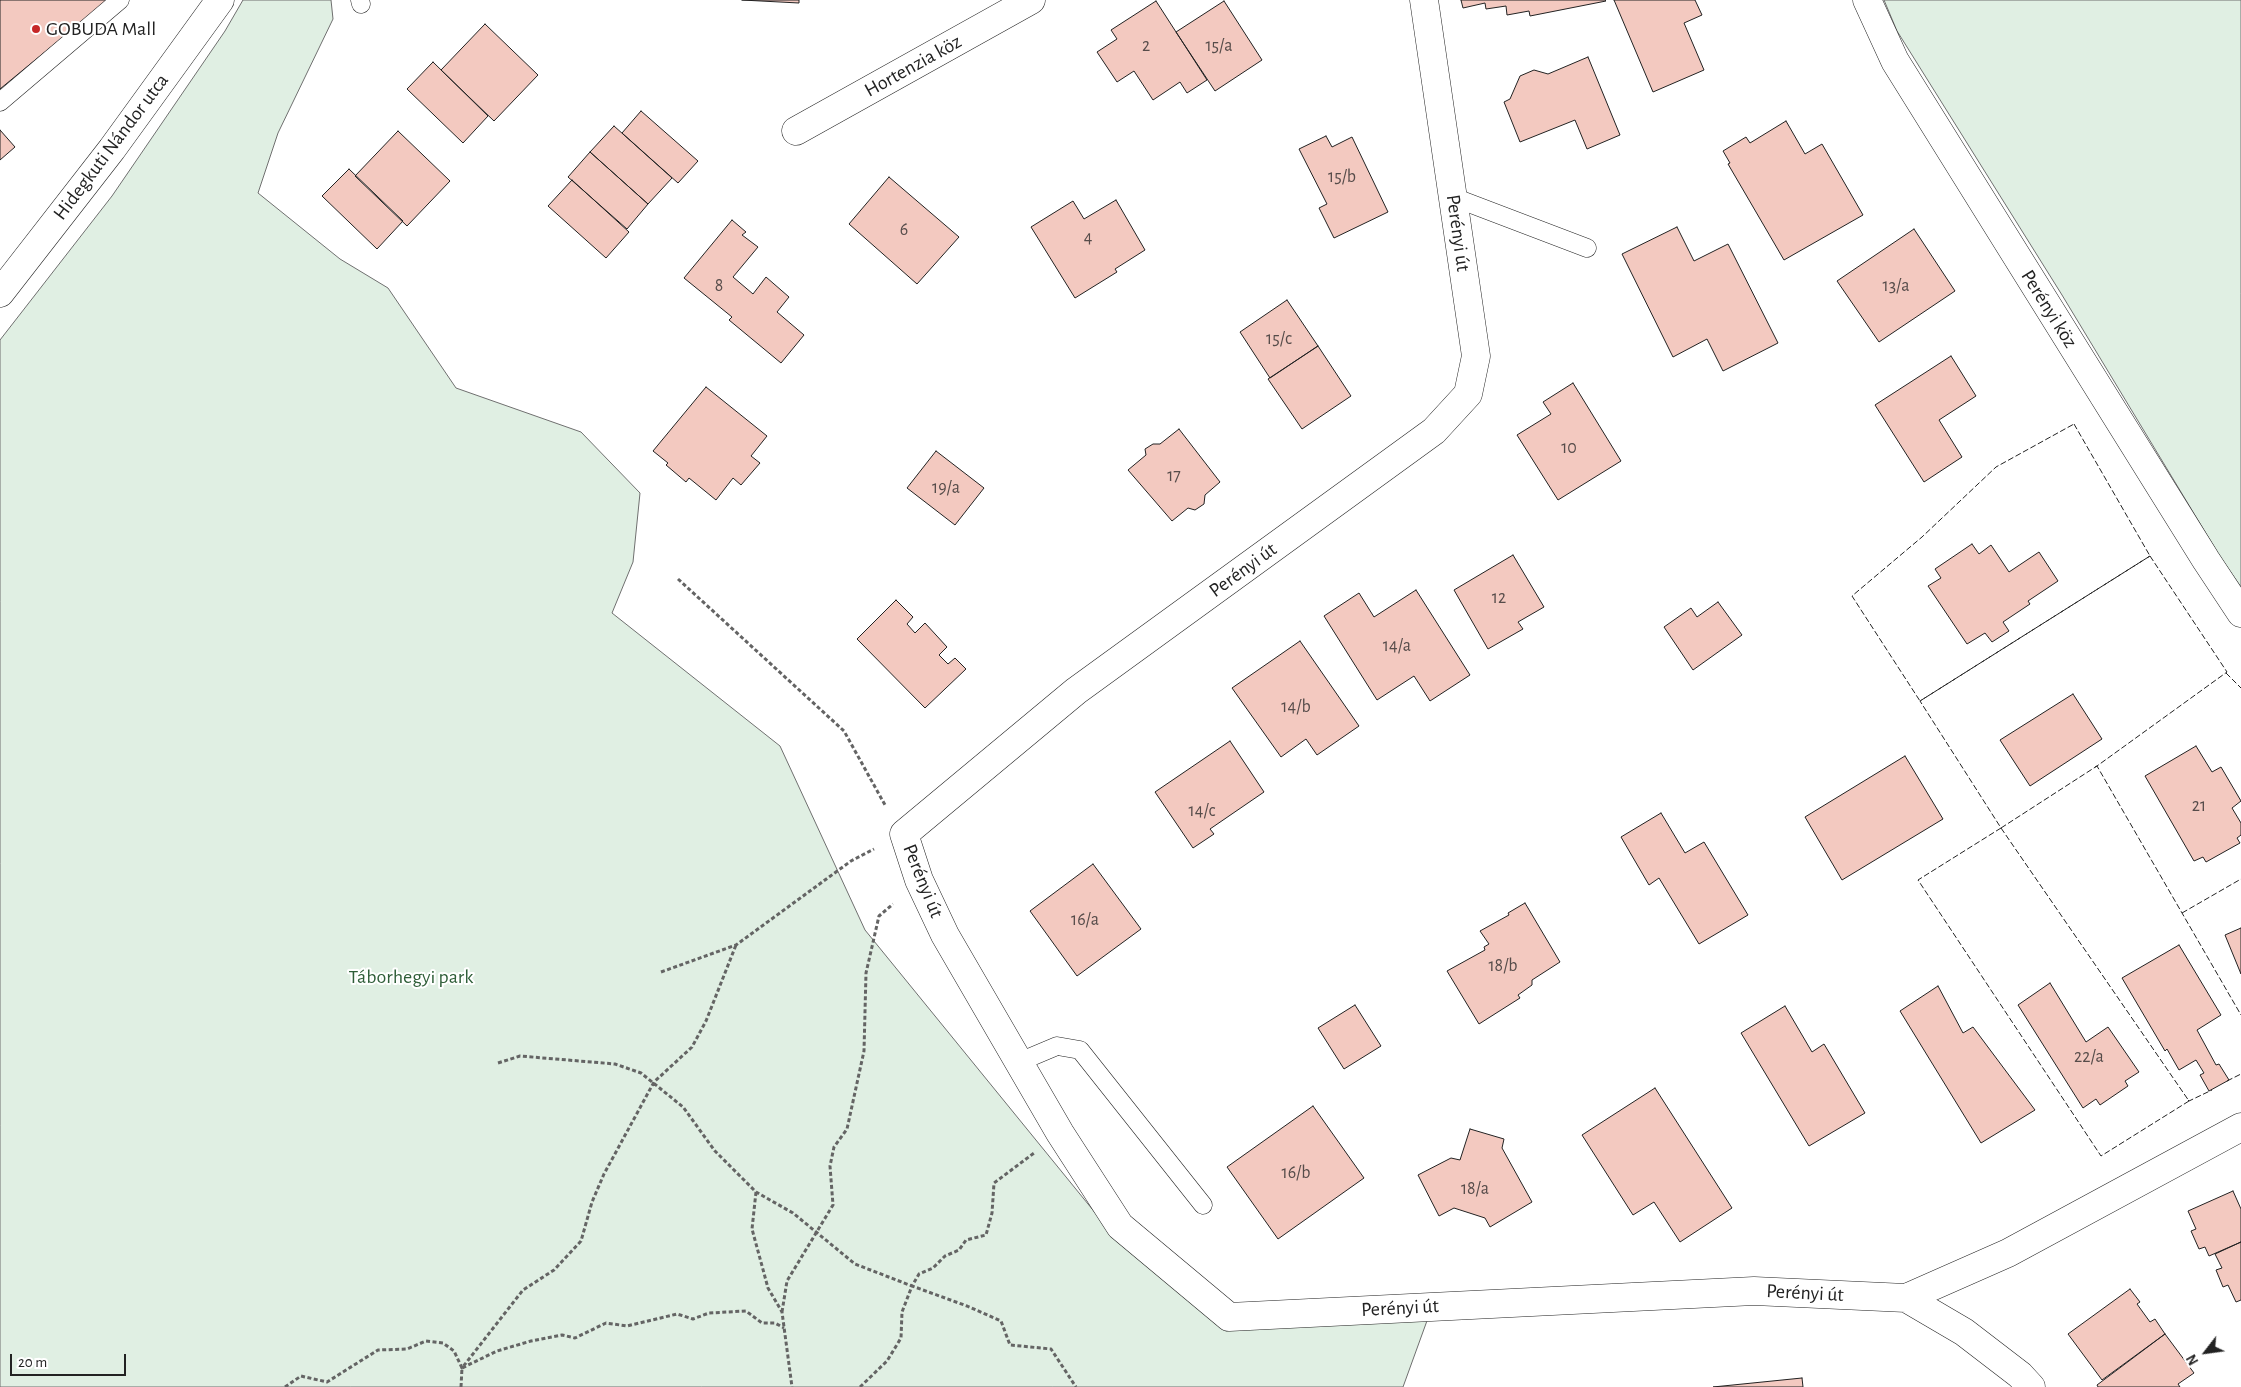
<!DOCTYPE html>
<meta charset="utf-8">
<style>
body{margin:0}
#map{position:relative;width:2241px;height:1387px;overflow:hidden;background:#fff;font-family:"Alegreya Sans",sans-serif}
canvas{display:block}
.north{position:absolute;left:2181px;top:1327px;width:50px;height:50px;-webkit-text-stroke:4px #fff;paint-order:stroke;rotate:240deg;font-size:14px;font-weight:700;line-height:20px;text-align:center;color:#222}
.north::after{content:'';display:block;margin:auto;width:18px;height:22px;background:#222;clip-path:polygon(50% 0,100% 100%,50% 72%,0 100%)}
.scale{position:absolute;left:10px;top:1354px;width:116px;height:22px;box-sizing:border-box;border:2px solid #222;border-top:0;padding-left:6px;font-size:15px;line-height:18px;white-space:nowrap;color:#222;-webkit-text-stroke:4px #fff;paint-order:stroke}
</style>
<div id="map">
<canvas width="2241" height="1387"></canvas>
<div class="north">N</div>
<div class="scale">20 m</div>
</div>
<script>
const context = document.querySelector('canvas').getContext('2d');
context.lineJoin = 'round';
function fill(path, color) {
  context.fillStyle = color;
  context.fill(path, 'evenodd');
}
function shape(rows) {
  const path = new Path2D();
  for (const r of rows) {
    path.moveTo(r[0], r[1]);
    for (let i = 2; i < r.length; i += 2) path.lineTo(r[i], r[i + 1]);
  }
  return path;
}
function strokePath(path, color, width, dash) {
  context.strokeStyle = color;
  context.lineWidth = width;
  context.lineCap = dash ? 'butt' : 'round';
  context.setLineDash(dash || []);
  context.stroke(path);
}
function label(font, color, halo, rows, align = 'center') {
  context.font = font + ' "Alegreya Sans",sans-serif';
  context.lineWidth = 4;
  context.setLineDash([]);
  context.textBaseline = 'middle';
  context.strokeStyle = halo;
  context.fillStyle = color;
  for (const [text, x, y, turn = 0] of rows) {
    context.save();
    context.translate(x, y);
    context.rotate((+turn || 0) * Math.PI / 180);
    context.textAlign = isNaN(turn) ? turn : align;
    if (halo) context.strokeText(text, 0, 0);
    context.fillText(text, 0, 0);
    context.restore();
  }
}
const green = shape([
 [243,0,331,0,333,19,278,133,258,193,340,259,388,288,456,388,581,432,640,493,633,562,612,613,780,746,865,930,1110,1231,1226,1327,1428,1318,1403,1387,0,1387,0,340,112,196,225,31,243,0],
 [1884,0,2241,0,2241,587,2219,555,2062,295,1897,31,1884,0]
]);
const building = shape([
 [0,0,108,0,0,89,0,0],
 [742,0,799,0,799,3,742,0],
 [1461,0,1605,0,1606,1,1530,16,1529,11,1507,15,1506,6,1486,9,1485,3,1463,8,1461,0],
 [1614,0,1695,0,1702,15,1684,23,1704,70,1653,92,1614,0],
 [1156,1,1207,80,1187,93,1180,82,1153,100,1134,71,1117,82,1097,52,1117,39,1111,30,1156,1],
 [1224,1,1262,60,1215,91,1176,32,1224,1],
 [485,24,538,75,494,121,441,70,485,24],
 [1588,57,1620,135,1587,149,1575,120,1520,142,1504,102,1510,99,1520,76,1534,70,1548,74,1588,57],
 [433,62,488,116,463,143,407,89,433,62],
 [641,111,698,161,678,183,622,133,641,111],
 [1786,121,1805,154,1822,144,1863,215,1784,260,1728,164,1730,163,1723,151,1746,137,1750,143,1786,121],
 [614,126,672,178,648,204,590,152,614,126],
 [0,130,15,147,0,160,0,130],
 [398,131,450,181,407,226,355,176,398,131],
 [1326,136,1332,147,1352,137,1388,212,1334,238,1319,208,1327,204,1299,149,1326,136],
 [590,152,648,204,627,229,568,177,590,152],
 [349,169,403,221,377,249,322,196,349,169],
 [889,177,959,237,917,284,849,224,889,177],
 [572,180,629,232,606,258,548,206,572,180],
 [1116,200,1145,250,1115,269,1117,272,1075,298,1031,227,1073,201,1084,219,1116,200],
 [732,220,746,232,742,235,758,247,733,277,753,294,766,277,789,297,777,312,804,335,781,363,729,320,732,317,684,278,732,220],
 [1677,227,1694,261,1728,244,1778,343,1723,371,1707,339,1673,357,1622,254,1677,227],
 [1914,229,1955,291,1879,342,1837,281,1914,229],
 [1287,300,1318,346,1270,378,1240,332,1287,300],
 [1318,346,1351,396,1302,429,1268,379,1318,346],
 [1951,356,1976,396,1939,420,1962,457,1924,482,1875,405,1951,356],
 [1573,383,1621,461,1558,500,1517,435,1551,414,1543,402,1573,383],
 [706,387,767,436,751,456,760,463,741,485,733,478,716,500,689,478,686,482,666,465,668,463,653,451,706,387],
 [1179,429,1220,482,1205,495,1204,504,1195,510,1188,508,1172,521,1128,470,1146,455,1145,449,1153,444,1160,444,1179,429],
 [936,451,984,488,955,525,907,488,936,451],
 [1972,544,1979,554,1991,545,2009,572,2039,552,2058,581,2028,601,2030,604,2003,622,2009,631,1992,642,1985,633,1967,644,1928,586,1941,578,1935,569,1972,544],
 [1513,555,1544,607,1518,622,1523,629,1488,649,1454,590,1513,555],
 [1416,590,1470,675,1430,701,1414,676,1377,700,1324,616,1359,593,1374,617,1416,590],
 [896,600,913,617,907,624,915,633,925,623,947,647,939,655,948,664,955,658,966,669,925,708,857,639,896,600],
 [1718,602,1742,635,1693,670,1664,627,1691,608,1697,617,1718,602],
 [1300,641,1359,726,1317,755,1306,739,1281,757,1232,688,1300,641],
 [2073,694,2102,739,2030,786,2000,740,2073,694],
 [1230,741,1264,792,1210,829,1214,834,1193,848,1155,792,1230,741],
 [2196,746,2212,772,2221,767,2241,801,2232,808,2241,823,2241,835,2237,838,2240,843,2206,862,2203,857,2194,861,2145,776,2196,746],
 [1905,756,1943,819,1842,880,1805,817,1905,756],
 [1661,813,1685,853,1704,842,1748,915,1699,944,1659,878,1649,885,1621,837,1661,813],
 [1093,864,1141,929,1077,976,1030,911,1093,864],
 [1525,903,1560,962,1532,980,1532,985,1518,995,1520,998,1479,1024,1447,971,1485,950,1484,947,1489,944,1480,931,1509,915,1508,913,1525,903],
 [2241,928,2241,974,2225,935,2241,928],
 [2179,945,2221,1015,2197,1030,2216,1065,2219,1064,2229,1080,2209,1091,2200,1075,2204,1073,2196,1060,2179,1070,2167,1049,2165,1051,2122,978,2179,945],
 [2050,983,2086,1042,2108,1027,2139,1072,2125,1081,2128,1086,2100,1105,2096,1099,2083,1108,2018,1005,2050,983],
 [1938,986,1963,1033,1973,1027,2035,1110,1981,1143,1900,1011,1938,986],
 [1355,1005,1381,1046,1344,1069,1318,1028,1355,1005],
 [1785,1006,1812,1052,1824,1044,1865,1113,1809,1146,1741,1033,1785,1006],
 [1655,1088,1732,1208,1680,1242,1654,1202,1633,1215,1582,1135,1655,1088],
 [1313,1106,1364,1178,1278,1239,1227,1167,1313,1106],
 [1470,1129,1504,1139,1502,1148,1532,1202,1490,1227,1485,1218,1454,1208,1439,1216,1418,1175,1451,1158,1460,1160,1470,1129],
 [2233,1191,2241,1209,2241,1242,2209,1256,2205,1247,2199,1249,2191,1231,2196,1229,2188,1211,2233,1191],
 [2241,1242,2241,1300,2236,1302,2228,1285,2223,1287,2216,1270,2222,1268,2215,1254,2241,1242],
 [2130,1289,2140,1302,2137,1304,2150,1322,2155,1319,2165,1334,2102,1380,2068,1334,2130,1289],
 [2165,1334,2194,1373,2178,1384,2180,1387,2098,1387,2097,1385,2165,1334],
 [1802,1378,1803,1387,1713,1387,1802,1378]
]);
const path = shape([
 [678,579,844,731,885,805],
 [661,972,736,945,851,861,874,849],
 [498,1063,520,1056,615,1064,641,1073,683,1107,715,1151,756,1192,793,1213,855,1264,912,1286,919,1274,933,1268,945,1256,959,1250,966,1240,986,1235,992,1213,994,1183,1034,1153],
 [756,1192,752,1229,768,1288,782,1312,792,1387],
 [782,1312,787,1281,833,1205,830,1166,834,1147,847,1129,864,1051,866,973,879,916,893,904],
 [285,1387,301,1376,327,1382,378,1350,407,1349,426,1341,443,1343,454,1351,462,1368,523,1290,554,1270,581,1241,592,1202,604,1174,654,1082,692,1047,706,1021,736,945],
 [461,1387,462,1368,497,1351,531,1341,562,1335,575,1338,606,1323,627,1326,677,1314,693,1319,709,1313,746,1311,762,1323,775,1323,784,1328],
 [860,1387,887,1361,901,1338,902,1312,912,1286,967,1306,1001,1321,1010,1345,1051,1349,1076,1387]
]);
const lane = shape([
 [360,0,361,4],
 [0,102,120,0],
 [1453,197,1587,248],
 [1019,1062,1057,1046,1080,1050,1203,1205]
]);
const street = shape([
 [1424,0,1476,356,1468,394,1434,431,1076,691,904,834,919,880,945,935,1060,1133,1120,1226,1229,1317,1754,1291,1906,1298,1964,1332,2020,1375,2031,1387],
 [1867,0,1895,61,2206,560,2241,613],
 [796,131,1031,0],
 [0,293,112,149,220,0],
 [1906,1298,2008,1253,2241,1127]
]);
const fence = shape([
 [2074,424,2150,556,1920,701,1852,596,1922,537,1996,467,2074,424],
 [2150,556,2227,672,2097,766,2001,828,1920,701,2150,556],
 [2226,673,2241,688],
 [2095,767,2097,766,2241,1015],
 [2001,828,2189,1101,2101,1156,1918,880,2001,828],
 [2182,913,2241,879],
 [2227,1081,2241,1074],
 [2188,1100,2189,1101,2212,1090]
]);
const markers = [
 [36,29,5,"#c62828"]
];
const numberNames = [
 ["2",1146,46],
 ["15/a",1219,46],
 ["15/b",1342,177],
 ["6",904,230],
 ["4",1088,238],
 ["8",719,286],
 ["13/a",1896,286],
 ["15/c",1279,339],
 ["10",1569,448],
 ["17",1174,476],
 ["19/a",946,488],
 ["12",1499,598],
 ["14/a",1397,646],
 ["14/b",1296,707],
 ["21",2199,806],
 ["14/c",1202,811],
 ["16/a",1085,920],
 ["18/b",1503,966],
 ["22/a",2089,1057],
 ["16/b",1296,1173],
 ["18/a",1475,1189]
];
const poiNames = [
 ["GOBUDA Mall",46,29]
];
const streetNames = [
 ["Hortenzia köz",913,66,-29],
 ["Hidegkuti Nándor utca",111,147,-53],
 ["Perényi út",1458,233,82],
 ["Perényi köz",2049,309,58],
 ["Perényi út",1243,570,-36],
 ["Perényi út",923,881,68],
 ["Perényi út",1805,1293,3],
 ["Perényi út",1400,1308,-3]
];
const parkNames = [
 ["Táborhegyi park",411,977]
];
fill(green, '#e0efe3');
strokePath(green, '#6f6f6f', 1);
fill(building, '#f3c9c0');
strokePath(building, '#222', 1);
strokePath(lane, '#222', 19);
strokePath(street, '#222', 29);
strokePath(path, '#646464', 3, [4, 2.5]);
strokePath(lane, '#fff', 18);
strokePath(street, '#fff', 28);
strokePath(fence, '#222', 1, [6, 2.5]);
for (const [x, y, r, color] of markers) {
  const dot = new Path2D();
  dot.arc(x, y, r, 0, 2 * Math.PI);
  context.fillStyle = color;
  context.fill(dot);
  strokePath(dot, '#fff', 2);
}
label('18px', '#564c4a', null, numberNames);
label('20px', '#222', '#fff', poiNames, 'left');
label('20px', '#222', '#fff', streetNames);
label('20px', '#2f5e38', '#fff', parkNames);
</script>
